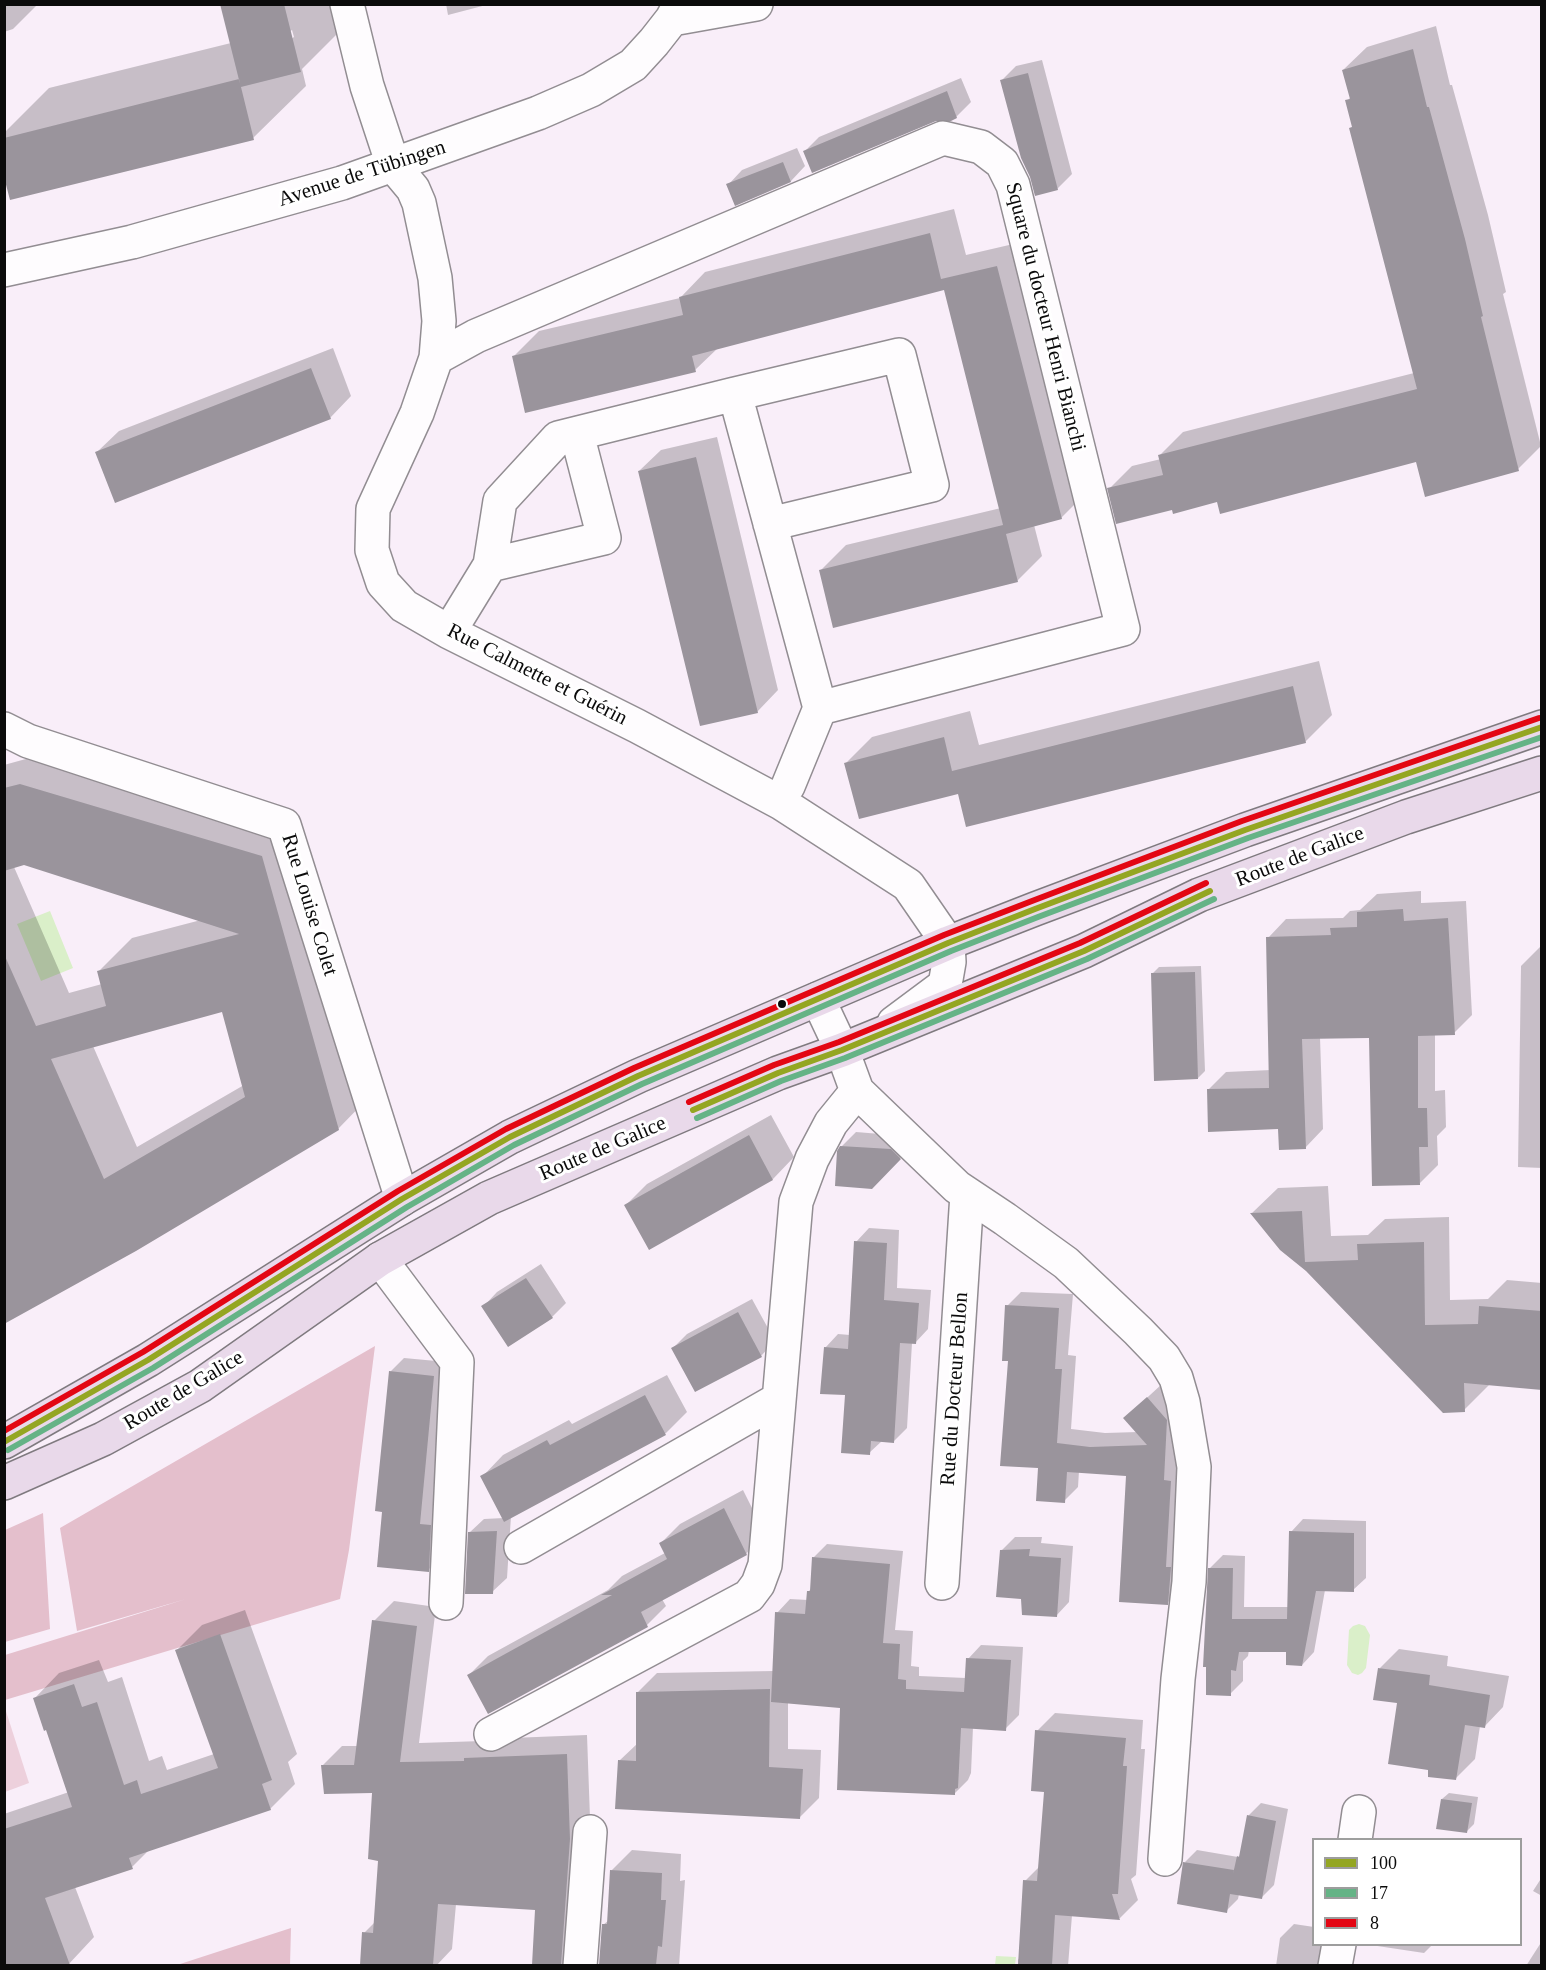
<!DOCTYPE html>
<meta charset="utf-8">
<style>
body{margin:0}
#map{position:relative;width:1546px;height:1970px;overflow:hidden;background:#f9eef9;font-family:Georgia,serif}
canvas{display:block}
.frame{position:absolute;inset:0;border:6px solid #0b0b0b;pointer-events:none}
.legend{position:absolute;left:1312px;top:1838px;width:210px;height:108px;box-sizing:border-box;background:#fff;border:2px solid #9d9d9d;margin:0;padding:8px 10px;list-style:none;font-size:18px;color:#0b0b0b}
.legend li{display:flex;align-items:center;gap:12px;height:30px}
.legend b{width:30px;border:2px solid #9d9d9d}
</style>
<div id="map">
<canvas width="1546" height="1970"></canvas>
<div class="frame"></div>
<ul class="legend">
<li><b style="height:8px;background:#94a622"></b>100</li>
<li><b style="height:8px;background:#65b386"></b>17</li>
<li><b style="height:8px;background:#e30613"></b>8</li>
</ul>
</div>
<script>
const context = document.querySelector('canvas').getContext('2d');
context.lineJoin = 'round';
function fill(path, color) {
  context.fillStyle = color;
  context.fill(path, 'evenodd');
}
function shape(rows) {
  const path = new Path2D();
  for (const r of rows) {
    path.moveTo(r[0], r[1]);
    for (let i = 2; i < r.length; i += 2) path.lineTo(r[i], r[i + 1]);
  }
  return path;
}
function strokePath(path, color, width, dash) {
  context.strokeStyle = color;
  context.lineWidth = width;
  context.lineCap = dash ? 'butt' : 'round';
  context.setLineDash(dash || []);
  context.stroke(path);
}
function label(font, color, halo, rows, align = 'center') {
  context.font = font + ' Georgia,serif';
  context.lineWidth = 6;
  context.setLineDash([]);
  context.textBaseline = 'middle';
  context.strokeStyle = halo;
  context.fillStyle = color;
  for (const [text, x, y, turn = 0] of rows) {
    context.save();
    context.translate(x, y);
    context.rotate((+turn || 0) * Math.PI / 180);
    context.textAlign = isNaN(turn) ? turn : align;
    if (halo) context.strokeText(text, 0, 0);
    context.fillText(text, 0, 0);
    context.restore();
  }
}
const green = shape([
 [4,1705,29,1783,5,1792,4,1792]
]);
const forest = shape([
 [375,1346,349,1550,340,1599,5,1700,5,1655,186,1599,77,1631,60,1528],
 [43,1513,50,1629,5,1642,5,1530],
 [291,1928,290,1965,176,1965,177,1965]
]);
const water = shape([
 [50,911,73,968,41,981,17,924],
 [1359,1624,1365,1626,1370,1635,1366,1668,1362,1673,1358,1675,1352,1673,1347,1665,1349,1630,1353,1626],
 [996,1956,1016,1957,1015,1965,995,1965]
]);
const shadow = shape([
 [4,4,38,4,13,29,4,32],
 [222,4,349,4,353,18,302,69,306,86,253,138,4,171,4,133,49,88,231,43],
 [292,30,294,37,291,39,289,32],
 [446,4,490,4,448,15],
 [1436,26,1450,85,1452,85,1488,215,1506,292,1503,294,1541,446,1518,469,1417,460,1174,509,1109,489,1132,466,1161,459,1160,455,1183,432,1414,373,1347,101,1351,97,1343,70,1367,47],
 [1042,60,1072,174,1057,189,1031,176,1002,80,1016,66],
 [961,78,971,102,956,117,935,119,805,151,819,137],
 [797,148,805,166,791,181,736,204,728,185,742,170],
 [954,209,966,255,1022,242,1086,493,1061,518,1034,525,1042,556,1017,581,821,570,846,545,1001,508,945,288,718,348,695,370,514,356,539,331,680,298,705,272],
 [333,348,351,396,330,418,97,452,119,431],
 [717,437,778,690,757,712,639,471,661,450],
 [1319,661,1332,715,1305,742,959,792,845,764,872,737,970,711,979,745],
 [55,751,294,823,371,1095,338,1129,4,1321,4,765],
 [24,864,201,920,132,938,98,972,102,984,69,993,14,867],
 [223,1011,244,1085,137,1147,93,1046],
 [1421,891,1421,903,1466,901,1472,1015,1454,1033,1435,1034,1435,1091,1445,1090,1446,1127,1437,1136,1438,1165,1420,1183,1370,1036,1320,1037,1323,1129,1305,1148,1280,1127,1208,1090,1226,1072,1271,1070,1268,938,1286,919,1343,918,1350,911,1360,910,1377,894],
 [1542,945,1542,1168,1518,1167,1521,966],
 [1201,966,1205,1071,1198,1078,1152,974,1159,967],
 [771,1115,794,1157,773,1179,649,1248,626,1205,647,1184],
 [856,1132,905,1136,914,1144,871,1187,841,1147],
 [1328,1186,1331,1236,1368,1235,1385,1219,1449,1217,1450,1300,1488,1299,1507,1280,1542,1283,1542,1389,1490,1384,1464,1410,1252,1213,1278,1188],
 [869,1228,899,1230,897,1288,931,1290,928,1329,915,1343,912,1343,907,1428,894,1441,882,1441,869,1453,846,1394,825,1348,838,1334,850,1335,856,1242],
 [541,1264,566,1303,552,1317,483,1307,497,1292],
 [1021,1292,1073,1294,1068,1355,1076,1356,1071,1429,1105,1433,1138,1432,1125,1418,1162,1384,1181,1406,1177,1466,1184,1467,1181,1589,1167,1603,1128,1475,1079,1471,1078,1487,1064,1501,1040,1467,1010,1360,1007,1306],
 [752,1299,775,1341,761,1356,673,1348,687,1334],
 [404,1358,447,1362,433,1511,444,1512,442,1556,428,1570,383,1511,390,1372],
 [667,1375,687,1412,666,1433,511,1516,507,1578,492,1592,469,1533,484,1519,504,1518,482,1477,503,1455,569,1420,572,1424],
 [743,1490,765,1534,746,1554,662,1599,666,1606,647,1625,489,1712,469,1675,488,1656,608,1590,622,1576,665,1553,660,1544,680,1524],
 [1303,1519,1366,1521,1366,1578,1353,1590,1325,1590,1314,1652,1302,1665,1288,1650,1249,1650,1248,1656,1243,1661,1243,1681,1230,1694,1210,1568,1223,1555,1245,1556,1244,1607,1289,1607,1291,1532],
 [1015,1537,1042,1537,1041,1543,1073,1546,1069,1602,1056,1616,1001,1551],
 [827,1544,903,1551,895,1630,913,1631,911,1666,919,1667,919,1676,966,1678,968,1659,981,1645,1023,1647,1019,1715,1005,1729,973,1727,971,1773,968,1780,954,1794,841,1707,788,1702,788,1749,821,1750,819,1798,800,1817,619,1761,638,1743,638,1692,657,1673,774,1671,777,1613,790,1599,808,1600,808,1592,811,1589,813,1558],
 [394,1601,436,1607,419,1743,483,1741,486,1739,587,1735,590,1818,589,1961,600,1965,603,1925,609,1920,612,1870,632,1850,681,1854,680,1881,685,1880,679,1966,533,1966,537,1908,456,1904,452,1949,436,1966,362,1964,364,1933,375,1922,380,1859,373,1791,322,1766,342,1746,358,1746,374,1621],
 [245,1610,297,1754,288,1762,295,1784,270,1809,150,1849,132,1867,75,1887,94,1937,67,1966,4,1966,4,1814,69,1792,47,1728,34,1699,59,1673,99,1660,108,1682,122,1677,149,1761,162,1756,167,1770,214,1754,177,1650,202,1625],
 [1399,1649,1448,1656,1447,1666,1509,1676,1503,1707,1484,1727,1480,1726,1475,1759,1455,1779,1430,1769,1399,1702,1380,1668],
 [1055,1713,1143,1720,1141,1749,1145,1749,1136,1875,1131,1879,1138,1900,1120,1918,1072,1915,1068,1966,1018,1966,1018,1960,1020,1957,1025,1881,1040,1866,1046,1791,1037,1731],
 [1449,1793,1478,1797,1474,1824,1467,1831,1442,1799],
 [1261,1803,1288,1809,1274,1885,1262,1897,1239,1894,1238,1899,1226,1911,1185,1862,1197,1850,1238,1857,1242,1854,1249,1815],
 [1542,1877,1542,1896,1533,1891],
 [1294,1924,1314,1927,1314,1944,1331,1944,1338,1966,1276,1966,1280,1938],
 [1542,1941,1542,1966,1526,1966],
 [1364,1944,1433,1944,1424,1953]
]);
const building = shape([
 [220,4,284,4,301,72,241,87,254,140,10,200,4,177,4,138,239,79,240,84],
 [1413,49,1427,107,1429,107,1465,239,1483,316,1481,317,1519,471,1425,497,1416,462,1220,514,1217,502,1173,514,1172,510,1116,524,1107,488,1163,475,1158,455,1417,389,1349,128,1352,127,1345,100,1350,99,1342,70],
 [1028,73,1058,190,1035,196,1030,177,1021,158,1000,80],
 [947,91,957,118,951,121,936,121,812,173,803,151],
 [783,162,791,182,735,206,726,184],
 [930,233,941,279,997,266,1062,519,1006,534,1018,582,833,628,819,570,1003,525,944,290,692,356,696,372,525,413,512,356,683,315,679,297],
 [311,368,331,419,115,503,95,452],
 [696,457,758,713,700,726,638,471],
 [1293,686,1306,743,966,827,958,794,859,819,844,763,944,737,952,771],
 [20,784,262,856,339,1130,136,1251,4,1324,4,954,36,1026,106,1006,97,971,239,934,24,865,4,871,4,788],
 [222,1012,245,1097,104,1179,51,1059],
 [1403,909,1404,921,1448,918,1455,1035,1418,1036,1418,1108,1427,1108,1428,1147,1419,1147,1420,1185,1372,1186,1369,1038,1302,1039,1306,1149,1279,1150,1278,1129,1208,1132,1207,1089,1269,1088,1266,937,1331,935,1330,928,1357,927,1357,912],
 [1195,972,1198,1079,1154,1081,1151,973],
 [749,1135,773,1180,649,1250,624,1205],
 [840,1146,891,1149,901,1159,872,1189,835,1186,837,1151],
 [1302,1211,1305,1262,1358,1260,1357,1244,1424,1242,1425,1325,1478,1324,1479,1306,1542,1311,1542,1390,1464,1383,1465,1412,1443,1413,1306,1271,1280,1250,1250,1213],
 [854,1241,887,1243,884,1300,919,1303,916,1344,900,1343,894,1443,871,1441,870,1455,841,1453,845,1395,820,1394,824,1347,848,1349],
 [526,1278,553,1318,508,1347,481,1306],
 [1005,1305,1059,1308,1055,1369,1062,1369,1057,1443,1090,1447,1147,1445,1123,1418,1147,1397,1167,1420,1164,1480,1171,1481,1166,1567,1171,1567,1168,1605,1119,1602,1126,1476,1067,1472,1065,1503,1036,1501,1038,1468,1000,1466,1008,1361,1002,1361],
 [738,1312,762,1357,695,1392,671,1348],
 [389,1371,434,1376,420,1524,431,1525,429,1572,377,1567,382,1512,375,1511],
 [645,1395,666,1435,504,1522,480,1476,547,1440,550,1445],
 [724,1508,747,1555,641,1612,648,1627,488,1714,467,1675,612,1595,601,1595,667,1559,659,1543],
 [497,1531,493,1594,465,1594,468,1532],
 [1289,1531,1354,1533,1354,1592,1316,1591,1302,1666,1286,1665,1286,1652,1239,1652,1236,1671,1231,1670,1231,1696,1206,1695,1206,1667,1203,1667,1208,1568,1233,1568,1232,1619,1287,1619],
 [1030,1549,1029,1556,1061,1558,1057,1617,1022,1615,1021,1599,996,1597,1000,1550],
 [812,1557,890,1564,883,1643,900,1644,898,1679,906,1680,906,1689,964,1692,966,1658,1011,1660,1006,1731,961,1728,958,1788,955,1789,955,1795,837,1790,840,1708,771,1702,775,1612,805,1614,807,1591,810,1591],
 [372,1620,417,1626,400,1762,464,1761,464,1758,567,1754,570,1839,561,1965,532,1965,535,1910,438,1904,433,1965,360,1965,362,1932,373,1933,378,1861,368,1859,372,1793,324,1794,321,1765,354,1765],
 [220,1634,272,1780,262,1784,271,1810,129,1858,133,1869,45,1898,70,1965,4,1965,4,1829,72,1807,46,1730,44,1731,33,1698,74,1684,82,1707,97,1702,124,1785,137,1780,141,1794,177,1782,218,1768,175,1650],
 [1378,1668,1430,1675,1429,1685,1490,1695,1485,1728,1465,1725,1456,1780,1428,1777,1428,1770,1388,1764,1397,1703,1373,1700],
 [770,1689,769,1767,803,1769,800,1819,615,1809,618,1760,636,1761,636,1692],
 [1035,1730,1126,1738,1123,1766,1127,1766,1118,1894,1112,1894,1120,1920,1055,1915,1052,1965,1018,1965,1023,1880,1037,1881,1044,1792,1031,1791],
 [1441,1799,1472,1803,1467,1833,1436,1829],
 [1247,1815,1276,1821,1262,1899,1230,1894,1227,1913,1177,1904,1183,1862,1234,1870,1233,1874,1237,1856,1239,1857],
 [610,1870,662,1873,661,1900,666,1900,662,1947,658,1946,656,1965,599,1965,602,1924,607,1924]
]);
const minor = shape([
 [347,4,367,86,393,165,413,189,419,203,435,278,439,321,436,358,417,413,373,509,372,550,383,583,404,606,449,632,637,726,781,803,908,885,948,943,949,962,945,985,894,1023],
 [672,19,756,4],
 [4,270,132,242,342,183,538,113,591,90,633,65,654,42,672,19,680,4],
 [436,358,476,336,943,138,981,147,1002,163,1013,185,1123,629,820,708],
 [735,394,899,355,932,485,770,524],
 [490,565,604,538,577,434],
 [449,632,490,565,500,501,558,438,735,394,820,708,788,786],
 [4,729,28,741,284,825,402,1199],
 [818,999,842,1050,857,1091,957,1187,1005,1219,1066,1263,1138,1331,1164,1358,1176,1378,1183,1402,1194,1467,1189,1582,1178,1679,1165,1859],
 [380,1259,457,1362,446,1603],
 [521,1547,779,1399],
 [942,1583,967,1194],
 [491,1734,749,1596,758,1584,765,1565,796,1202,812,1159,831,1123,857,1091],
 [1355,1840,1359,1812],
 [580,1966,590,1832],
 [1335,1966,1339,1944]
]);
const major = shape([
 [4,1442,148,1360,402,1199,510,1137,638,1076,948,943,1035,909,1245,830,1542,727],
 [4,1483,103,1439,200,1386,380,1259,489,1198,778,1073,842,1050,1084,951,1199,895,1406,817,1542,773]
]);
const bus1 = shape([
 [693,1110,778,1073,842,1050,1084,951,1210,891],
 [4,1442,148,1360,402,1199,510,1137,638,1076,948,943,1035,909,1245,830,1542,727]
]);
const bus2 = shape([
 [697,1118,781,1081,845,1058,1087,959,1214,899],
 [8,1450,153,1368,407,1207,514,1145,642,1084,951,951,1038,917,1248,838,1542,737]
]);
const bus3 = shape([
 [689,1102,774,1065,839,1042,1080,943,1206,883],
 [4,1431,143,1352,398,1191,506,1129,634,1068,944,935,1032,901,1242,821,1539,718]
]);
const markers = [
 [782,1004,5,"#0b0b0b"]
];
const streetNames = [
 ["Avenue de Tübingen",362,174,-18],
 ["Square du docteur Henri Bianchi",1045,317,76],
 ["Rue Calmette et Guérin",537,675,27],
 ["Route de Galice",1300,857,-21],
 ["Rue Louise Colet",309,905,73],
 ["Route de Galice",603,1149,-23],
 ["Rue du Docteur Bellon",955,1389,-86],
 ["Route de Galice",184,1391,-31]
];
fill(green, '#edd0dc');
fill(forest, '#e4bfcc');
fill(water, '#daefc9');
fill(shadow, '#0003');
fill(building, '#9a949c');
strokePath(minor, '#928d92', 36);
strokePath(major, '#7f7a7f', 36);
strokePath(minor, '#fefcfe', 33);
strokePath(major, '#e9d9ea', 33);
strokePath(bus1, '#94a622', 6);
strokePath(bus2, '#65b386', 6);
strokePath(bus3, '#e30613', 6);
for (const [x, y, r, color] of markers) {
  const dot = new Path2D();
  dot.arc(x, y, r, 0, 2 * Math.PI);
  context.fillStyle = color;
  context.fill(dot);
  strokePath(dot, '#fff', 2);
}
label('21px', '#0b0b0b', '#fff', streetNames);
</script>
